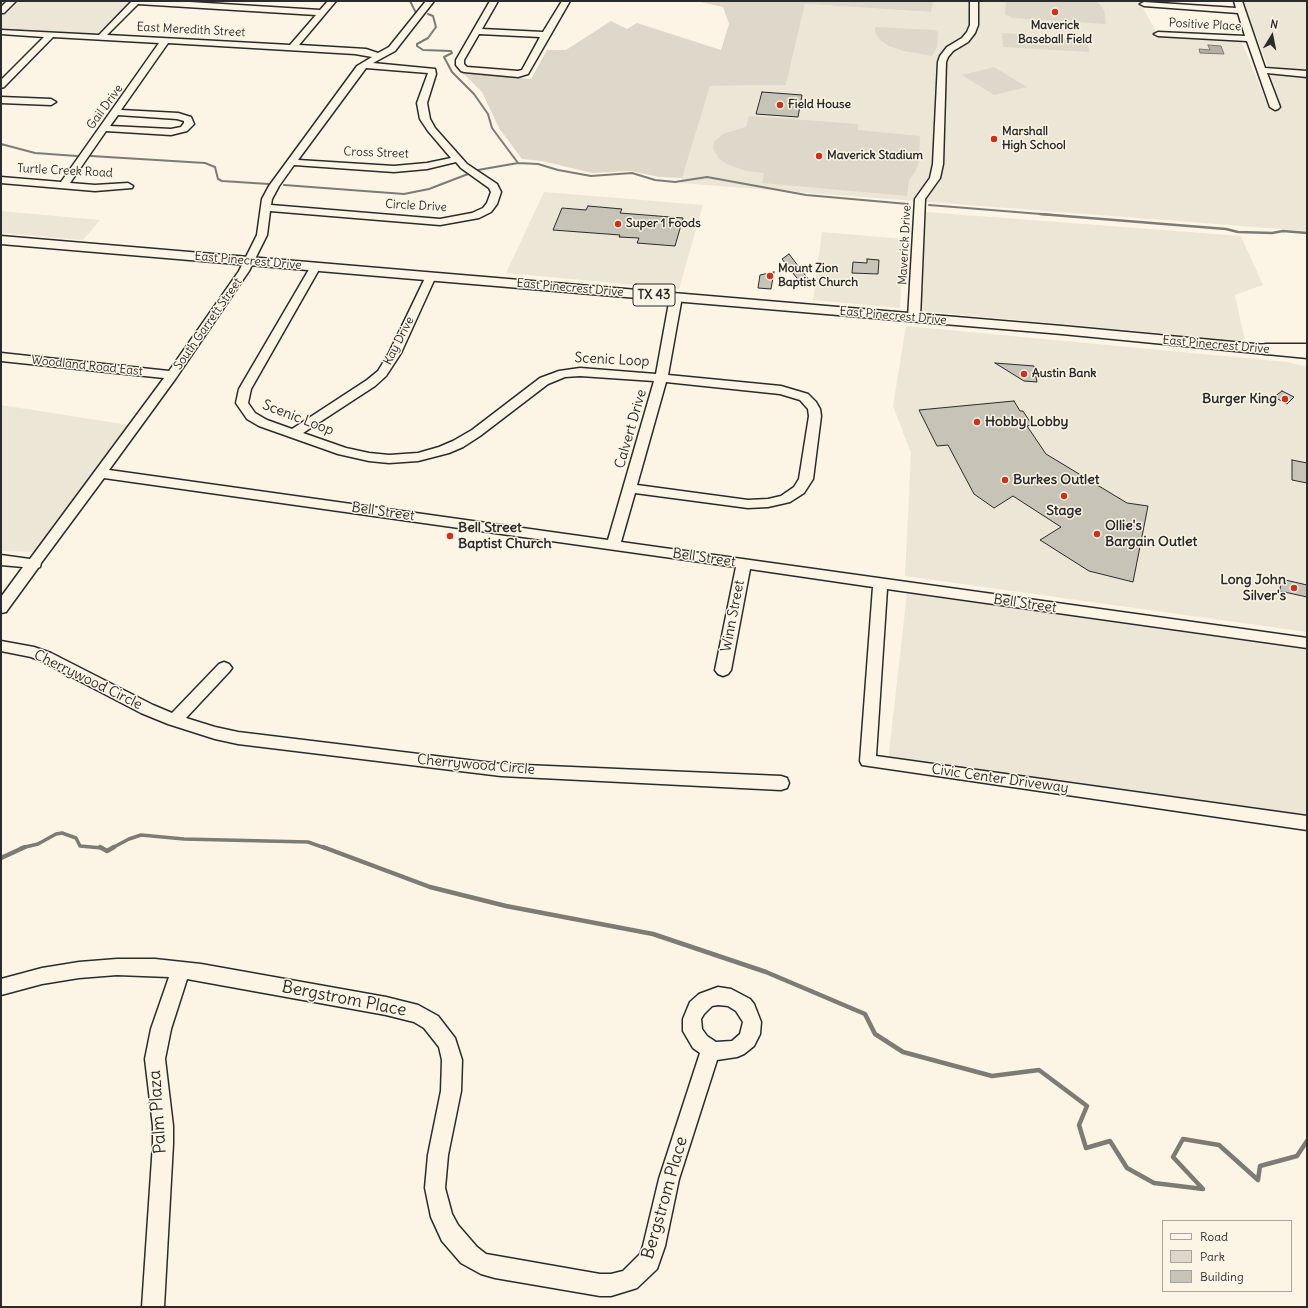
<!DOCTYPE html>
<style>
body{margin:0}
#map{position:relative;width:1308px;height:1308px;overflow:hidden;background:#fcf5e5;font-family:Delius,sans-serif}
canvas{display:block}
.frame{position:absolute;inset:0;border:2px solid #2b2b2b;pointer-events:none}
.legend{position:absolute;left:1162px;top:1220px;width:130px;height:72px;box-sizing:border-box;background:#fcf5e5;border:1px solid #a8a49b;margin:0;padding:5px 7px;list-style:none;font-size:12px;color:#2b2b2b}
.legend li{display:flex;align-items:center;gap:8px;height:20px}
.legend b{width:20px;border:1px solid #a8a49b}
.north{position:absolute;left:1252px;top:16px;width:40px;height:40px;-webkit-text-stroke:3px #fcf5e5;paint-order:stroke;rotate:10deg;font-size:11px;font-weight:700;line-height:16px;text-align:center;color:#2b2b2b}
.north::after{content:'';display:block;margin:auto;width:14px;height:18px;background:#2b2b2b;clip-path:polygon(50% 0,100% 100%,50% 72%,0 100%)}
</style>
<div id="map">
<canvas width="1308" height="1308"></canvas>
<div class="frame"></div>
<ul class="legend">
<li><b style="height:5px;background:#fcf5e5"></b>Road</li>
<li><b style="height:11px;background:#ded8ca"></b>Park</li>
<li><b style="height:11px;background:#c8c3b7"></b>Building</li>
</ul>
<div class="north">N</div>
</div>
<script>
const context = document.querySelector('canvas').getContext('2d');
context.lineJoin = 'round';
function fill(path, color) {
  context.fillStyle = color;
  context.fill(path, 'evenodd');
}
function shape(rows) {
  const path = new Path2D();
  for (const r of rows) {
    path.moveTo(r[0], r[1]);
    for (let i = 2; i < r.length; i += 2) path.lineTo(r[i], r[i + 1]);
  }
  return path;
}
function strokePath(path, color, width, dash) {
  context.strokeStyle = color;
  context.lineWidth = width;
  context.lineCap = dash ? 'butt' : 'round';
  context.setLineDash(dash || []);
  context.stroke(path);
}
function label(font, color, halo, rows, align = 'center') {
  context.font = font + ' Delius,sans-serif';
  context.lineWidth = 3;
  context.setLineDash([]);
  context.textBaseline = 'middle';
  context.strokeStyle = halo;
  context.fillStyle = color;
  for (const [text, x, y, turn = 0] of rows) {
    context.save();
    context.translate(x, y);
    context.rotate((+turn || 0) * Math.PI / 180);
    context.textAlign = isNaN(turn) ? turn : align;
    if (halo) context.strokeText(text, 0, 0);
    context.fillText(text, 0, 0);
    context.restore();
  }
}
const built = shape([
 [17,1,132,1,100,34,95,35,1,29,1,16],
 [933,1,1139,1,1156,31,1239,35,1268,106,1281,107,1269,74,1307,76,1307,231,680,183,710,86,786,85,805,4,930,12],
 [1243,1,1307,1,1307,70,1268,67],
 [544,192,703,205,679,289,506,273],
 [1,211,100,220,83,240,1,233],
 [926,212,1241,236,1263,285,1235,295,1245,341,921,311],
 [822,232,904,239,900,308,813,300],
 [906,326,1287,362,1307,367,1307,632,905,576,911,453,893,406],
 [1,405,129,425,36,552,1,551],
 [907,593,1307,650,1307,828,888,762]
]);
const green = shape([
 [696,1,933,1,931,12,805,4,786,85,710,86,682,178,659,177,631,171,592,173,542,161,522,159,499,128,482,92,463,73,531,79,547,50,566,50,611,21,627,29,637,23,721,50,729,24,723,7],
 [1006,1,1097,1,1104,10,1106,24,1012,18,1005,14],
 [875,27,934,30,938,32,937,47,932,56,904,51,889,46,880,40,875,33],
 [1002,33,1087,39,1089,52,1003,47],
 [994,67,1027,87,994,95,962,75],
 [749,116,858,124,858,130,920,136,919,162,915,172,909,180,907,196,762,183,764,173,746,171,727,164,719,159,713,149,714,142,723,134,746,127]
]);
const water = shape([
 [1208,45,1221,46,1224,54,1200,53,1199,49,1210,50,1208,45]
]);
const streamFar3 = shape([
 [410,1,416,13],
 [428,14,433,16,436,27,428,38,417,44,417,46,423,50,451,51,452,53,444,57,452,72,474,94,488,114,492,128,518,163,538,164,558,170,591,176,632,173,655,180,675,182,707,177,806,195,908,204],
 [1,144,35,153,77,156],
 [91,156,205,163,215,167,218,179,222,181,269,184],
 [478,170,518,163],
 [284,185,404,194,429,189,468,174],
 [929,205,1053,215]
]);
const streamFar2 = shape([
 [1040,214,1226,229,1238,232,1272,233,1283,231,1307,233]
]);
const streamFar1 = shape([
 [21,848,38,844,56,834,62,833,76,838,80,846,102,848],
 [112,848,129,839,141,835,184,839,308,842,325,848]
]);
const stream = shape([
 [100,847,107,851,114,847],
 [323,847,430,887,506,906,653,934,766,972,865,1014,875,1034,903,1052,992,1076,1039,1070,1087,1106,1079,1125,1086,1148,1110,1141,1127,1168,1154,1183,1203,1189,1173,1157,1183,1139,1219,1145,1258,1180,1260,1166,1297,1156,1307,1141],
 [1,858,25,847]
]);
const building = shape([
 [762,92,802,95,798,117,756,114,762,92],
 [588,206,622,209,620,213,683,218,675,246,637,243,639,238,619,237,620,235,553,230,562,208,586,210,588,206],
 [789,254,809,280,800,282,782,259,789,254],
 [867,259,879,260,878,274,852,273,853,262,867,263,867,259],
 [774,272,771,289,758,288,760,275,774,272],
 [995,363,1034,366,1037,382,1024,381,995,363],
 [1282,391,1294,397,1287,404,1274,397,1282,391],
 [1014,401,1020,411,1023,411,1032,425,1027,426,1046,454,1127,503,1148,506,1133,582,1089,571,1040,540,1061,527,1013,496,994,508,974,494,948,445,937,446,919,410,1014,401],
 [1292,460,1307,463,1307,483,1292,480,1292,460],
 [1281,579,1307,585,1307,597,1280,591,1281,579]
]);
const minor = shape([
 [7,1,16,1,4,13,1,13,1,7,7,1],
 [132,1,173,1,320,10,328,1,336,1,299,45,366,49,378,53,389,47,426,1,434,1,395,51,373,63,435,69,436,74,427,103,430,119,435,128,467,164,497,184,501,192,497,204,491,212,479,218,440,225,270,211,267,235,249,271,176,378,109,470,608,540,654,381,580,376,565,377,548,384,480,436,463,447,449,453,418,461,389,463,369,461,338,454,259,426,247,419,236,403,239,389,311,266,316,263,321,266,251,389,248,403,255,413,267,420,292,429,367,380,378,371,389,353,426,276,431,273,435,274,436,276,401,353,386,376,375,386,303,433,346,448,369,453,389,455,418,453,439,447,453,441,472,430,540,378,559,371,580,368,656,374,670,297,676,294,680,295,682,297,668,375,781,386,808,394,816,402,820,409,821,416,813,479,804,493,790,502,768,507,748,508,635,493,621,542,1307,638,1307,648,887,589,876,756,1307,816,1307,830,862,765,860,761,873,587,750,569,731,670,728,674,723,676,718,674,715,670,736,567,104,478,41,563,40,567,38,568,6,612,1,613,1,597,23,567,1,565,1,555,30,559,164,378,1,361,1,353,169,371,239,271,257,235,262,199,269,186,357,66,372,57,355,54,168,43,121,110,178,113,191,117,194,124,187,131,171,135,106,131,70,183,95,185,128,183,133,186,132,188,95,191,1,183,1,177,61,182,159,43,53,37,4,87,1,88,1,80,44,37,1,34,1,30,99,35,132,1],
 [138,4,316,15,290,45,107,35,138,4],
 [366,68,428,73,417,103,420,119,428,131,451,158,427,163,394,166,298,160,366,68],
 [118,115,177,119,184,121,184,123,181,127,171,129,110,126,118,115],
 [456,162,461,168,489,188,491,192,487,203,483,208,472,213,440,219,271,205,272,199,279,186,294,165,394,172,427,169,456,162],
 [666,382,780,394,800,400,808,409,809,416,799,479,794,487,781,496,768,499,748,500,637,485,666,382],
 [490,1,498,1,482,29,543,32,562,1,570,1,528,74,518,77,464,72,461,71,456,65,456,60,490,1],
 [479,34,540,37,522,70,518,71,467,67,464,64,464,60,479,34],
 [970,1,978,1,978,25,975,33,968,42,953,51,948,57,946,62,943,164,940,178,925,199,920,318,918,320,914,321,910,320,908,318,915,199,930,178,933,164,938,62,940,56,947,47,962,38,967,32,970,25,970,1],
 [1234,1,1242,1,1265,68,1307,71,1307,77,1267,73,1280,107,1278,109,1275,110,1270,107,1247,41,1158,36,1154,34,1158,32,1245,36,1238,13,1144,6,1140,4,1144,2,1236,8,1234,1],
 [1,97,51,99,56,102,51,105,1,103,1,97],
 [1,641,34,647,51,653,153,705,172,713,219,664,224,662,229,664,232,668,229,672,186,718,215,727,238,732,501,764,781,776,787,778,789,783,787,788,781,790,501,776,238,744,215,739,168,724,141,713,41,661,31,657,1,651,1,641],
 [117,959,155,959,201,964,386,997,418,1005,438,1016,455,1038,462,1060,461,1091,448,1155,445,1188,452,1214,458,1225,477,1247,486,1254,600,1274,611,1274,623,1271,640,1254,643,1246,659,1179,700,1053,693,1048,683,1031,683,1019,690,1002,699,994,718,987,731,989,750,999,754,1004,761,1022,760,1034,754,1046,744,1054,737,1057,717,1060,679,1179,665,1246,657,1269,637,1288,611,1296,600,1296,495,1278,481,1274,461,1263,442,1241,431,1217,425,1188,428,1155,441,1091,442,1060,439,1047,424,1028,414,1022,386,1015,187,979,171,1029,165,1059,173,1126,173,1144,164,1307,142,1307,153,1144,153,1126,145,1059,151,1029,169,977,117,975,79,978,42,984,1,995,1,979,42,968,79,962,117,959],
 [718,1005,728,1006,736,1011,743,1022,740,1034,732,1041,716,1042,707,1036,702,1029,701,1019,704,1014,712,1006,718,1005]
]);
const major = shape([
 [1,236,1062,326,1266,345,1307,350,1307,358,1062,334,1,244,1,236]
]);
const highway = shape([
 [1266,344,1307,344,1307,354,1266,354,1260,353,1257,349,1260,345,1266,344]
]);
const markers = [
 [1055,12,4,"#c8321e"],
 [780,105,4,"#c8321e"],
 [994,139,4,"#c8321e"],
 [819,156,4,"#c8321e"],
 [618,224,4,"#c8321e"],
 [770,276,4,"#c8321e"],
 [1024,374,4,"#c8321e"],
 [1285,399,4,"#c8321e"],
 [977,422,4,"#c8321e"],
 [1005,480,4,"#c8321e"],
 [1064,496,4,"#c8321e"],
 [1097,534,4,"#c8321e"],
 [450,536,4,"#c8321e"],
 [1294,588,4,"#c8321e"]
];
const farStreetnames = [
 ["Positive Place",1205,25,3],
 ["East Meredith Street",191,30,3],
 ["Gail Drive",105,107,-54],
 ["Cross Street",376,153,2],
 ["Turtle Creek Road",65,171,3],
 ["Circle Drive",416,206,3],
 ["Maverick Drive",905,245,-87],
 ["East Pinecrest Drive",248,261,5],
 ["East Pinecrest Drive",570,288,5],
 ["East Pinecrest Drive",893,316,5],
 ["South Garrett Street",208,324,-55],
 ["Kay Drive",399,341,-63],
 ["East Pinecrest Drive",1216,345,5],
 ["Woodland Road East",87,366,6]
];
const farPoinames = [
 ["Maverick",1055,26,"center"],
 ["Baseball Field",1055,40,"center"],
 ["Field House",788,105],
 ["Marshall",1002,132],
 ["High School",1002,146],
 ["Maverick Stadium",827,156],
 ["Super 1 Foods",626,224],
 ["Mount Zion",778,269],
 ["Baptist Church",778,283],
 ["Austin Bank",1032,374]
];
const shields = [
 [654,295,42]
];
const shieldNames = [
 ["TX 43",654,295]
];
const streetNames = [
 ["Scenic Loop",612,360,3],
 ["Scenic Loop",298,418,21],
 ["Calvert Drive",631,429,-74],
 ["Bell Street",383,512,8],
 ["Bell Street",704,558,8],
 ["Bell Street",1025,604,8],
 ["Winn Street",733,616,-79],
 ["Cherrywood Circle",88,680,26],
 ["Cherrywood Circle",476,765,5],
 ["Civic Center Driveway",1000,779,8]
];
const poiNames = [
 ["Burger King",1277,399,"right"],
 ["Hobby Lobby",985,422],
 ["Burkes Outlet",1013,480],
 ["Stage",1064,511,"center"],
 ["Ollie's",1105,526],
 ["Bargain Outlet",1105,542],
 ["Bell Street",458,528],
 ["Baptist Church",458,544],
 ["Long John",1286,580,"right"],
 ["Silver's",1286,596,"right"]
];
const nearStreetnames = [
 ["Bergstrom Place",344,999,11],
 ["Palm Plaza",158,1112,-94],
 ["Bergstrom Place",665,1198,-74]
];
fill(built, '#ece6d7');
fill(green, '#ded8ca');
fill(water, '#b4b0a5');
strokePath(water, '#7d7b74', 1);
strokePath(streamFar3, '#7d7b74', 2);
strokePath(streamFar2, '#7d7b74', 2.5);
strokePath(streamFar1, '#7d7b74', 3.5);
strokePath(stream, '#7d7b74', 4.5);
fill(building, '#c8c3b7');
strokePath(building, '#2b2b2b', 1);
strokePath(minor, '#2b2b2b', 3);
strokePath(major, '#2b2b2b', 3);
strokePath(highway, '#2b2b2b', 3);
fill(minor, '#fcf5e5');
fill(major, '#fcf5e5');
fill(highway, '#fcf5e5');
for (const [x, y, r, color] of markers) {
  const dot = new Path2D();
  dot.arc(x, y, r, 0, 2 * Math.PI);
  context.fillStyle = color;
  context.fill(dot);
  strokePath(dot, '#fcf5e5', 1.5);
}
label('12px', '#2b2b2b', '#fcf5e5', farStreetnames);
label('bold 12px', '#2b2b2b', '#fcf5e5', farPoinames, 'left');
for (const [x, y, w] of shields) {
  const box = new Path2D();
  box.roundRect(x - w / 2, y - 11, w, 22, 3);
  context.fillStyle = '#fcf5e5';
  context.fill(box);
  strokePath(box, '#2b2b2b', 1);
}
label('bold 13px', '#2b2b2b', null, shieldNames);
label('14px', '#2b2b2b', '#fcf5e5', streetNames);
label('bold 14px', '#2b2b2b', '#fcf5e5', poiNames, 'left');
label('17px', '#2b2b2b', '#fcf5e5', nearStreetnames);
</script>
